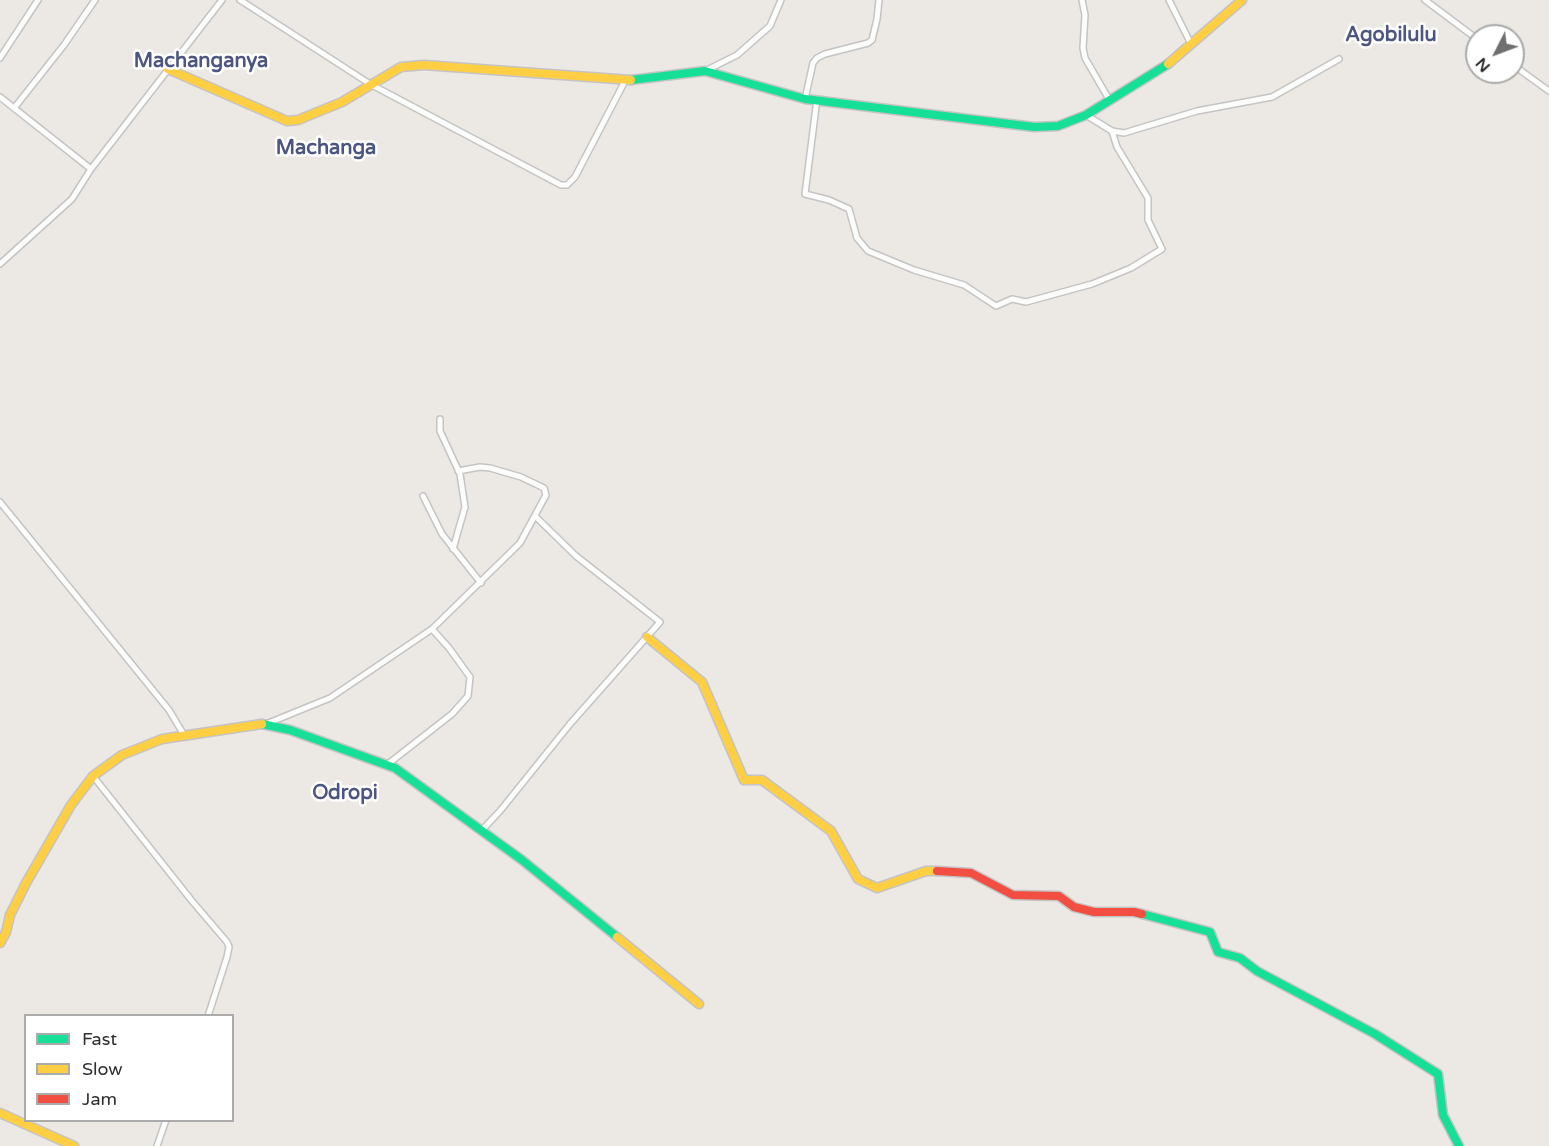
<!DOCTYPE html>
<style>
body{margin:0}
#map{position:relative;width:1549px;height:1146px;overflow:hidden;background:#ece8e4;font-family:"Varela Round",sans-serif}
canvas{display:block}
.legend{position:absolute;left:24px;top:1014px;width:210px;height:108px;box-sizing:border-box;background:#fff;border:2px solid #ababab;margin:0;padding:8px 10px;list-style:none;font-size:18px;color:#2e2e2e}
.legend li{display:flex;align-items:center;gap:12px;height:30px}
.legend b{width:30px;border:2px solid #ababab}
.north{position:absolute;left:1465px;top:24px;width:60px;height:60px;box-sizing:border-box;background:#fff;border:2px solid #ababab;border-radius:50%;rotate:228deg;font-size:16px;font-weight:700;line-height:24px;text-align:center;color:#2e2e2e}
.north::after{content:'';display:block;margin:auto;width:21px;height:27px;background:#706f6e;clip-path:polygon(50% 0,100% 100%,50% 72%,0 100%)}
</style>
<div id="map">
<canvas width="1549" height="1146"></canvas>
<ul class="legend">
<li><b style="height:8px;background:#16e098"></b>Fast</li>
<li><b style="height:8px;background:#ffcf43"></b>Slow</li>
<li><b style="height:8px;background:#f24e42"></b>Jam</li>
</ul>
<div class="north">N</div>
</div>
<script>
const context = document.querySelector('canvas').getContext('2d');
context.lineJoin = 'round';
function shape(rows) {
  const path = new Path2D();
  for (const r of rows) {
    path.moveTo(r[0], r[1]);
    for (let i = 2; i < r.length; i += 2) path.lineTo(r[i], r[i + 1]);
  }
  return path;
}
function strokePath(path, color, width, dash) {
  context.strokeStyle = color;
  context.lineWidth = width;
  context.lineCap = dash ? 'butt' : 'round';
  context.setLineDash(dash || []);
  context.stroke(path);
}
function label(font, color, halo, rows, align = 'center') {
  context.font = font + ' "Varela Round",sans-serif';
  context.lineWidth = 5;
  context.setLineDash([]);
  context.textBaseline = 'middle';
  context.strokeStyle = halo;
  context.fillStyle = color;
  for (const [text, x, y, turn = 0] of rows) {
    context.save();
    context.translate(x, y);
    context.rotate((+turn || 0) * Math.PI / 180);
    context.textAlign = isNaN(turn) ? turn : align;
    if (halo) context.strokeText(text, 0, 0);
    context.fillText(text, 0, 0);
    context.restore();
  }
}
const street = shape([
 [240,0,370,84,561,185,567,185,575,177,625,81],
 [1082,0,1085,15,1083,48,1085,58,1110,101],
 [1169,0,1191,44],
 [1425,0,1477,39],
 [0,58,38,0],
 [1513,65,1549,91],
 [705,71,737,55,770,26,781,0],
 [0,97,91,169],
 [805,99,813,63,817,58,825,54,868,43,872,40,877,19,879,0],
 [817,99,805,194,829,200,849,209,857,238,868,251,914,270,964,285,996,306,1012,299,1026,302,1092,284,1131,268,1162,249,1148,220,1148,198,1117,147,1112,131],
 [15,107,64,45,95,0],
 [1086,115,1112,131,1124,133,1197,111,1272,97,1339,59],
 [0,264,72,199,91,169,222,0],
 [440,419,440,431,460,474,465,507,453,549],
 [423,496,442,534,481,583],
 [0,502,169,710,184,735],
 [266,724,330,698,432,629,520,543,546,495,544,488,521,477,490,468,480,467,458,471],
 [388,764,452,714,468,696,470,677,449,648,432,629],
 [93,776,192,901,227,942,229,947,227,957,208,1016],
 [482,830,500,811,570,724,660,622,576,556,535,516],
 [157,1146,166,1120]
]);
const fast = shape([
 [631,80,705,71,805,99,1034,127,1058,126,1086,115,1168,64],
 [262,724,290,730,395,768,522,860,617,937],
 [1142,914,1210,932,1218,952,1240,958,1257,971,1375,1034,1438,1074,1443,1115,1459,1146]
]);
const slow = shape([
 [1168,64,1242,0],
 [168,69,287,121,298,120,342,102,401,67,424,65,631,80],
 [647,637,702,682,744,780,762,780,831,831,858,879,877,888,926,871,937,871],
 [617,937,699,1004],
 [0,943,6,932,10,915,26,883,71,805,93,776,122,755,162,739,262,724],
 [0,1113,74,1146]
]);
const jam = shape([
 [937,871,971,873,1013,895,1059,896,1074,907,1094,912,1134,912,1142,914]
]);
const quarterNames = [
 ["Agobilulu",1391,36],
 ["Machanganya",201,62],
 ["Machanga",326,149],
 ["Odropi",345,794]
];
strokePath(street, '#c5c4c5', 8);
strokePath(fast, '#c5c4c5', 11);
strokePath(slow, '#c5c4c5', 11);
strokePath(jam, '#c5c4c5', 11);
strokePath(street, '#fcfcfb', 5);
strokePath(fast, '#16e098', 8);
strokePath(slow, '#ffcf43', 8);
strokePath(jam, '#f24e42', 8);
label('bold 20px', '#4d5680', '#fff', quarterNames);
</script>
